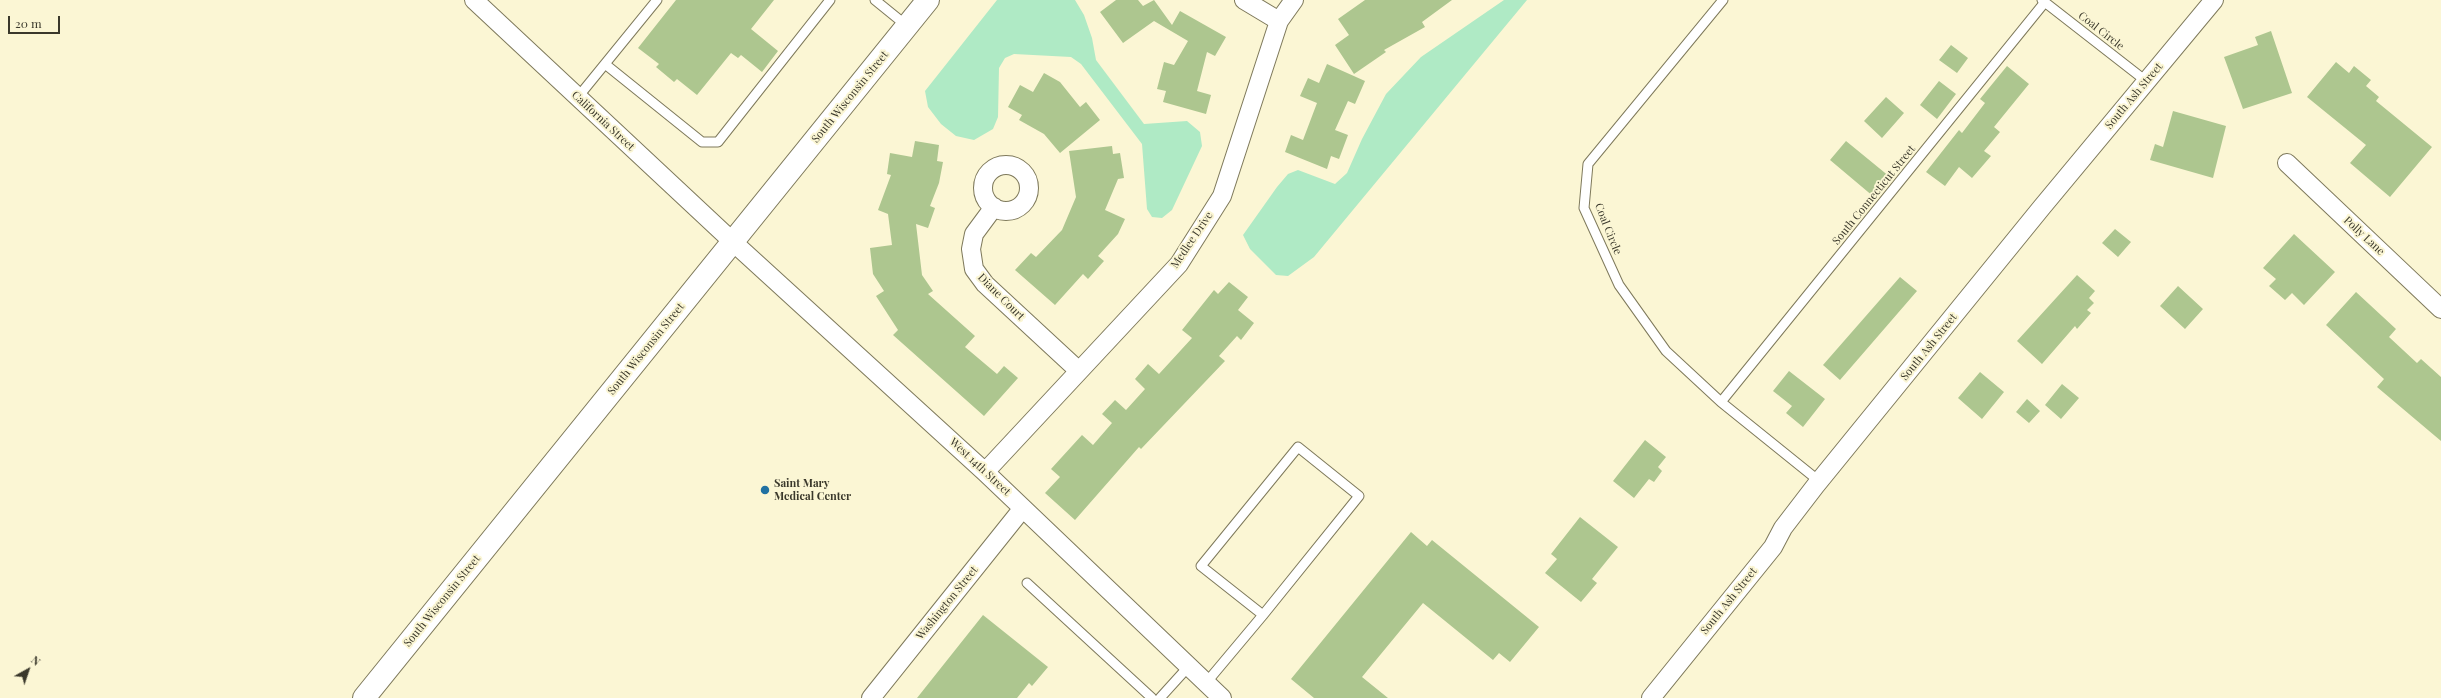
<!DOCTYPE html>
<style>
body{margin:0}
#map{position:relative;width:2441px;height:698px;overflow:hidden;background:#fbf6d4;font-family:"Playfair Display",serif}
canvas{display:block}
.north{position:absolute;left:8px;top:650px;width:40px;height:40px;-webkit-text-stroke:3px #fbf6d4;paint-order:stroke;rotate:40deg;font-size:11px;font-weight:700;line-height:16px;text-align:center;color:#3a382b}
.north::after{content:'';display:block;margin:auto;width:14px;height:18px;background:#3a382b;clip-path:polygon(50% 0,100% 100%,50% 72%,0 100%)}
.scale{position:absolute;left:8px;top:16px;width:52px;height:18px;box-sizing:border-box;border:2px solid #3a382b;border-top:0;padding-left:5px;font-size:12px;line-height:14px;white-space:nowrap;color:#3a382b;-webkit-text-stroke:3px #fbf6d4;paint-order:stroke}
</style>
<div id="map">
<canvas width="2441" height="698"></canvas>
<div class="north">N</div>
<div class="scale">20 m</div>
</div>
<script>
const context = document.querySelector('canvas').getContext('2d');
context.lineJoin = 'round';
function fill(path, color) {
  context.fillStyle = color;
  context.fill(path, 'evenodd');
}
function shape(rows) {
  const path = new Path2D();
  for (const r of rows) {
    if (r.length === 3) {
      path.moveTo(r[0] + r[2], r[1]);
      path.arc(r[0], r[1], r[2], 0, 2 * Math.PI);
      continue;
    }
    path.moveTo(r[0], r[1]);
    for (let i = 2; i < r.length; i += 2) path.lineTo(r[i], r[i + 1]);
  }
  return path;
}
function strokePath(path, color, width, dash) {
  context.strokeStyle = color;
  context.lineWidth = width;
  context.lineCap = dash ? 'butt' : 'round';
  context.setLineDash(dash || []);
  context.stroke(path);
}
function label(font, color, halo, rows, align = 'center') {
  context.font = font + ' "Playfair Display",serif';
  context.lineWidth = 4;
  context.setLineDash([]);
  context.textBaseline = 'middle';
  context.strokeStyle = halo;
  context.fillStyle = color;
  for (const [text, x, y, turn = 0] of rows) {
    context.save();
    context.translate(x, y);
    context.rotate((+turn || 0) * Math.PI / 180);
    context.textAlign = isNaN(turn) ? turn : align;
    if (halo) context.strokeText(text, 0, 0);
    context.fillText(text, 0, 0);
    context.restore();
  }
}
const water = shape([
 [997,0,1075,0,1084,15,1092,38,1096,60,1144,124,1187,121,1200,132,1202,146,1172,210,1162,218,1152,217,1147,209,1142,144,1081,64,1071,57,1014,54,1005,58,999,68,998,117,993,129,974,140,956,136,941,124,928,107,925,91],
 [1504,0,1527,0,1314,257,1288,276,1276,275,1250,249,1243,235,1277,187,1288,174,1298,170,1335,184,1347,173,1362,139,1386,94,1421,57]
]);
const building = shape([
 [676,0,774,0,751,29,778,51,762,72,741,55,738,58,731,53,697,95,677,79,674,82,656,67,659,64,638,48],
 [1116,0,1138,0,1143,6,1154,0,1172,25,1180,11,1226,37,1215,56,1207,52,1197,91,1211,95,1206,114,1163,102,1166,91,1157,89,1164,62,1174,65,1188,41,1154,21,1123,43,1100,12],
 [1365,0,1452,0,1422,22,1425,27,1384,50,1386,52,1354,74,1335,45,1349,35,1338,19],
 [2271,31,2292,93,2243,109,2224,57,2258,45,2255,37],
 [1951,45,1968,58,1957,73,1939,60],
 [2336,62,2349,73,2354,66,2371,80,2366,86,2379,97,2376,101,2432,147,2390,197,2350,163,2366,145,2307,97],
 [1327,64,1365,81,1355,104,1348,101,1335,130,1348,135,1339,159,1331,156,1327,169,1285,152,1291,135,1303,140,1317,103,1300,96,1308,78,1319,83],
 [2007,66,2029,84,1994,127,2000,132,1984,151,1991,156,1972,178,1959,167,1945,186,1926,172,1959,130,1962,133,1985,103,1980,99],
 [1044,73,1060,82,1080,107,1086,102,1100,120,1060,153,1044,134,1019,120,1022,115,1008,107,1020,85,1033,92],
 [1939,81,1956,94,1937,119,1920,105],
 [1886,97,1904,113,1882,138,1864,121],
 [2173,111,2226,126,2213,178,2150,160,2155,144,2163,147],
 [915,141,939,145,937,161,943,162,939,183,930,206,935,208,928,228,916,224,922,275,933,291,928,294,975,336,965,347,997,374,1004,366,1018,378,984,416,893,335,898,330,876,296,884,291,873,274,870,248,892,245,888,214,878,210,891,175,887,174,890,153,912,157],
 [1846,141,1890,177,1874,197,1830,160],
 [1112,146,1113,154,1120,153,1124,178,1118,179,1105,210,1125,219,1118,234,1098,256,1104,261,1088,279,1083,274,1055,305,1015,270,1031,253,1036,257,1062,230,1076,197,1069,151],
 [2115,229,2131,242,2118,257,2102,243],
 [2294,234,2335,272,2304,305,2292,293,2285,300,2269,286,2276,279,2263,268],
 [2077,275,2095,291,2089,298,2094,303,2087,310,2091,313,2077,329,2075,326,2042,364,2017,341],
 [1900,277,1917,291,1840,380,1823,365],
 [1229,282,1248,297,1238,310,1254,323,1241,340,1237,336,1219,356,1225,361,1141,449,1139,447,1075,520,1045,493,1060,477,1051,469,1082,435,1093,445,1112,423,1102,414,1115,400,1126,410,1145,389,1135,379,1148,364,1159,374,1192,338,1182,330,1214,290,1218,294],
 [2178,286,2203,309,2185,329,2160,306],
 [2356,292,2396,329,2389,337,2417,363,2421,359,2441,377,2441,441,2377,387,2384,379,2326,325],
 [1789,371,1825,399,1803,427,1786,413,1792,406,1773,391],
 [1980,372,2004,392,1982,419,1958,398],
 [2062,384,2079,398,2061,419,2045,405],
 [2027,399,2040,411,2029,423,2016,412],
 [1645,440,1666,457,1658,467,1662,471,1654,482,1649,479,1634,498,1613,481],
 [1580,517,1618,547,1592,579,1597,583,1581,602,1545,573,1557,559,1551,554],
 [1411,532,1427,546,1432,540,1539,627,1510,662,1499,653,1493,660,1423,603,1362,677,1388,698,1314,698,1291,679],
 [983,615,1048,667,1032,686,1029,683,1017,698,917,698]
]);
const service = shape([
 [875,0,907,26],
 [1723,0,1588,164,1584,208,1619,285,1666,351,1721,402,1819,481],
 [2042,0,2146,81],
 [605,64,702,142,718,142,830,0],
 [578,97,657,0],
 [1721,402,2045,2],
 [1027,583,1152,698],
 [1206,683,1263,615,1359,496,1298,447,1201,566,1263,615],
 [1160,698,1189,666]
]);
const minor = shape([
 [474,0,733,242,985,472,1222,698],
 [1244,0,1279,21],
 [2287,163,2441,309],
 [1006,188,23],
 [994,207,974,234,971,249,974,269,985,284,1079,371],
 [985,472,1179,264,1222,196,1279,21,1294,0],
 [871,698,1023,508],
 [1651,698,1773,547,1783,528,1816,485,2042,207,2214,0]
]);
const tertiary = shape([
 [364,698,928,0]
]);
const markers = [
 [765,490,5,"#2071a2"]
];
const streetNames = [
 ["Coal Circle",2101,31,38],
 ["South Ash Street",2134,96,-50],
 ["South Wisconsin Street",850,97,-51],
 ["California Street",603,121,43],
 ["South Connecticut Street",1874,195,-51],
 ["Coal Circle",1608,229,68],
 ["Polly Lane",2364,236,43],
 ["Medlee Drive",1192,240,-56],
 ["Diane Court",1001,297,45],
 ["South Ash Street",1929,347,-51],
 ["South Wisconsin Street",646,349,-51],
 ["West 14th Street",980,467,43],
 ["South Wisconsin Street",442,601,-51],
 ["South Ash Street",1729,601,-51],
 ["Washington Street",947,603,-51]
];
const poiNames = [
 ["Saint Mary",774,484],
 ["Medical Center",774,497]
];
fill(water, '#afeac5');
fill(building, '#adc68f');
strokePath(service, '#7e795b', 11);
strokePath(minor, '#7e795b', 20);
strokePath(tertiary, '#7e795b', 24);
strokePath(service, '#fff', 9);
strokePath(minor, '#fff', 18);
strokePath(tertiary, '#fff', 22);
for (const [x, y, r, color] of markers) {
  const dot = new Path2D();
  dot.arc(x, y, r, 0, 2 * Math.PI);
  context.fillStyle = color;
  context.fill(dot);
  strokePath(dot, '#fbf6d4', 1.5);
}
label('11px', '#3a382b', '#fbf6d4', streetNames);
label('bold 11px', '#3a382b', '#fbf6d4', poiNames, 'left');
</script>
